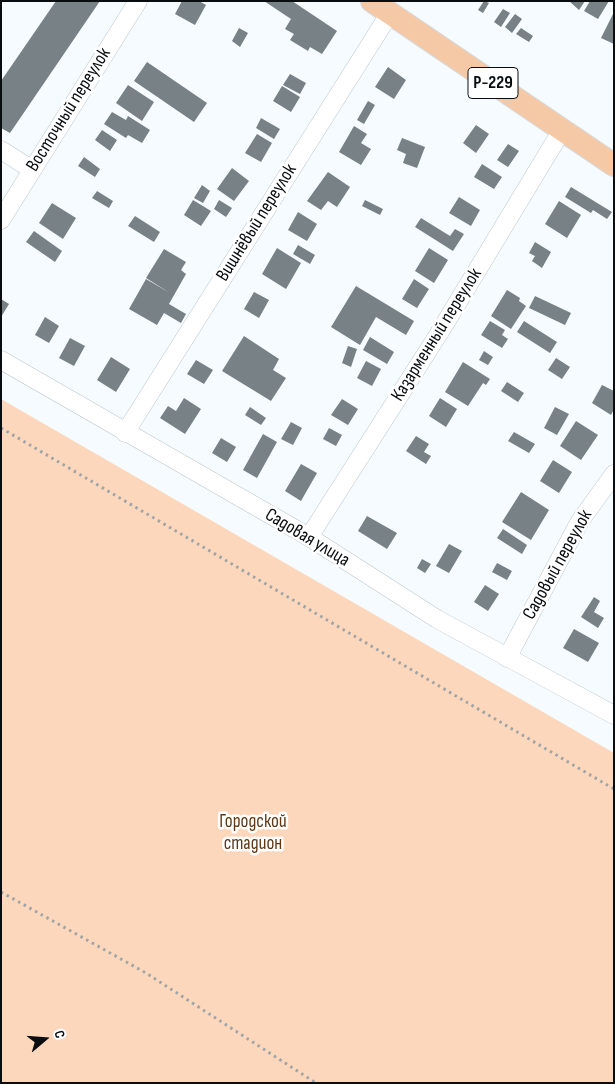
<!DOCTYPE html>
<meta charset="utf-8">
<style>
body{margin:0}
#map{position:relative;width:615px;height:1084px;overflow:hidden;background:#f5fbfe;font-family:"Sofia Sans Condensed",sans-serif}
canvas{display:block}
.frame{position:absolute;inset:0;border:2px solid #0a0d0f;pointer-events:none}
.north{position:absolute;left:20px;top:1014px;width:50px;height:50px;-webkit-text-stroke:4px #fff;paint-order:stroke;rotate:72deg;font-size:14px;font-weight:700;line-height:20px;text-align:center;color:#0a0d0f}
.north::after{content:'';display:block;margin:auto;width:18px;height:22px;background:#0a0d0f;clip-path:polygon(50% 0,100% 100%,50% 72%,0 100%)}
</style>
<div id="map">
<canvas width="615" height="1084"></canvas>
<div class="frame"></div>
<div class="north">С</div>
</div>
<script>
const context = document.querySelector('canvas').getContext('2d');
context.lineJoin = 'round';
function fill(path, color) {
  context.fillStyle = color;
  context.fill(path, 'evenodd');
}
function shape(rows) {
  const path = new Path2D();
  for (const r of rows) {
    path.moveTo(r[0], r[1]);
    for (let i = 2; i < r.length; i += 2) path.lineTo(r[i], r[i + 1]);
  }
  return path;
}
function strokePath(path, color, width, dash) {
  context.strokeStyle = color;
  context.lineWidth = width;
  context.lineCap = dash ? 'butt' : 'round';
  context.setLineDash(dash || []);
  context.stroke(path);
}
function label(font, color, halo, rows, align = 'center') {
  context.font = font + ' "Sofia Sans Condensed",sans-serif';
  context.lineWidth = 5;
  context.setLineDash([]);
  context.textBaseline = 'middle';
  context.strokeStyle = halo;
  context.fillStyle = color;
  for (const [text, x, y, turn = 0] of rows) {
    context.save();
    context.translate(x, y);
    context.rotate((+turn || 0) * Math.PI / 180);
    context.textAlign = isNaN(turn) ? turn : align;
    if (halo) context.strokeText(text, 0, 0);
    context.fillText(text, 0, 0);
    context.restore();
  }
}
const green = shape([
 [1,399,614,753,614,1083,1,1083]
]);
const building = shape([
 [56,1,100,1,10,133,1,128,1,81],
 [182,1,199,1,206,5,195,25,175,14],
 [264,1,292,1,337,31,322,54,310,47,308,51,290,40,294,34,285,29,291,19],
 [484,1,489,3,483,13,478,10],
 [569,1,585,1,579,10],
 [590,1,609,1,598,19,584,11],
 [503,9,510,13,501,27,494,22],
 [614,12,614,44,601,38],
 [515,14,522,19,512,33,505,27],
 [239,28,248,33,240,47,232,41],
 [521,28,533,36,529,42,516,34],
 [147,62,207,103,194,122,134,81],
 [388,67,406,80,394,99,375,87],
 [290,74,306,83,300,94,283,85],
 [128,85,154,102,142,121,116,103],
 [282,86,300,97,291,112,273,101],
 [368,101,375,105,364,124,357,120],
 [112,112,126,120,128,116,150,130,142,143,128,135,126,138,104,124],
 [261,118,280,129,274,139,256,128],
 [476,125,489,134,476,153,463,143],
 [354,126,367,134,361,143,371,149,361,165,339,152],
 [102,130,117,140,110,151,95,140],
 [257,134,272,143,261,162,245,153],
 [402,138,425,147,417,168,403,163,406,154,397,150],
 [508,144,519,151,508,167,497,160],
 [84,157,100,169,95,177,78,166],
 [482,164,502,177,494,189,474,177],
 [232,168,249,181,234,201,217,189],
 [328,172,350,187,337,207,328,201,321,210,307,201],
 [202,185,210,191,203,203,194,198],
 [571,187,612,212,607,219,593,210,591,213,565,197],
 [97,191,113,201,109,208,92,198],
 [459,197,480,210,471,226,449,213],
 [193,200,211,211,201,226,184,215],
 [219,200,232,208,226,217,214,209],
 [365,200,383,209,380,215,362,206],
 [559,201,581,215,567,238,545,224],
 [52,203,76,218,63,239,39,223],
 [298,212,317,224,307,241,288,230],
 [135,216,160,232,154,242,128,226],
 [421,218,450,236,455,229,464,234,453,251,415,227],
 [34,231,62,251,55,262,26,242],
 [535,242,551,252,542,268,532,261,535,256,529,253],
 [298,245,315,255,310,264,293,254],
 [277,248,301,263,286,289,262,274],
 [429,248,448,260,434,283,415,271],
 [164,249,186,262,181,270,186,274,169,304,186,314,181,323,164,313,157,325,129,309,146,279,170,293,146,278],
 [414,279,429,289,417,308,402,299],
 [356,286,414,321,406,335,376,317,360,345,331,327],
 [507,290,520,298,519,301,526,306,511,329,491,316],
 [254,292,269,300,259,318,244,309],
 [535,296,571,313,565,325,529,308],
 [1,299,9,304,1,317],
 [45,317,59,326,49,343,35,335],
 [490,321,505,330,502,335,508,339,502,348,481,335],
 [524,321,557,342,550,353,517,332],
 [244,336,279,359,273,370,286,378,271,401,222,371],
 [370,337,394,352,387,364,363,350],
 [70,338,85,346,74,366,59,358],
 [348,346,357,349,351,367,342,363],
 [484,351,493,357,488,365,479,360],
 [111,357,130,369,116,392,97,380],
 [556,358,570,367,562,379,548,370],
 [196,360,213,370,204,384,187,374],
 [366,361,381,369,372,386,357,378],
 [463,362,490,379,486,385,483,383,468,406,445,392],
 [507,382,524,393,518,402,501,391],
 [602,385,614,391,614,409,611,415,592,403],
 [184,398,201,409,185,434,160,418,168,406,176,411],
 [440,398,457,409,446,427,429,416],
 [342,399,358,409,348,425,331,415],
 [250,407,266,418,261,425,245,415],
 [555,407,569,414,557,435,544,428],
 [576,421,598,435,581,460,560,446],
 [291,422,302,428,293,445,281,439],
 [329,428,342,435,336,446,323,439],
 [514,432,535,444,529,453,508,441],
 [263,434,277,442,257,478,243,470],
 [416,436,429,444,424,452,431,456,426,464,406,451],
 [221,438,236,447,227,462,212,453],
 [553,460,572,472,559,493,540,481],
 [301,464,317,473,301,501,285,491],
 [521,492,549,510,531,540,502,522],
 [367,516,397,533,387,549,358,531],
 [503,529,527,545,522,554,497,538],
 [449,544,462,551,449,573,436,566],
 [422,559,431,564,425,573,417,568],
 [497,563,512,571,507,580,492,572],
 [485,585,499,594,488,611,474,602],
 [594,597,600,601,594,612,604,618,598,628,581,617],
 [574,629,599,643,588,662,563,648]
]);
const path = shape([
 [1,428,614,789],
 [1,892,146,973,316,1083]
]);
const minor = shape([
 [1,150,31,169],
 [1,220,138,1],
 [1,360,309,537,437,619,614,715],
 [125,433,390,13],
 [309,537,438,335,562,130],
 [507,658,580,521,614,474]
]);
const major = shape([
 [372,1,614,165]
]);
const shields = [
 [493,83,50]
];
const shieldNames = [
 ["Р-229",493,83]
];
const streetNames = [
 ["Восточный переулок",69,110,-58],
 ["Вишнёвый переулок",257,223,-58],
 ["Казарменный переулок",437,335,-58],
 ["Садовая улица",307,538,31],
 ["Садовый переулок",558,565,-61]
];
const parkNames = [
 ["Городской",253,822],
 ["стадион",253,844]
];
fill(green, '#fcd7bc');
fill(building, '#788186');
strokePath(minor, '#bec7cd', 19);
strokePath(major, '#d8d8d9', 24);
strokePath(path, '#a0a5a7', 3, [2.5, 4]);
strokePath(minor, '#fff', 18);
strokePath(major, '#f5c8a6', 22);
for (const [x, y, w] of shields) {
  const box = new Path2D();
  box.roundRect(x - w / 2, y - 15.5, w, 31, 4);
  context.fillStyle = '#fff';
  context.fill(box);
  strokePath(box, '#0a0d0f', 1);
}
label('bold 18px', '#0a0d0f', null, shieldNames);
label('19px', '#0a0d0f', '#fff', streetNames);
label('19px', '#613714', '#fff', parkNames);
</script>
